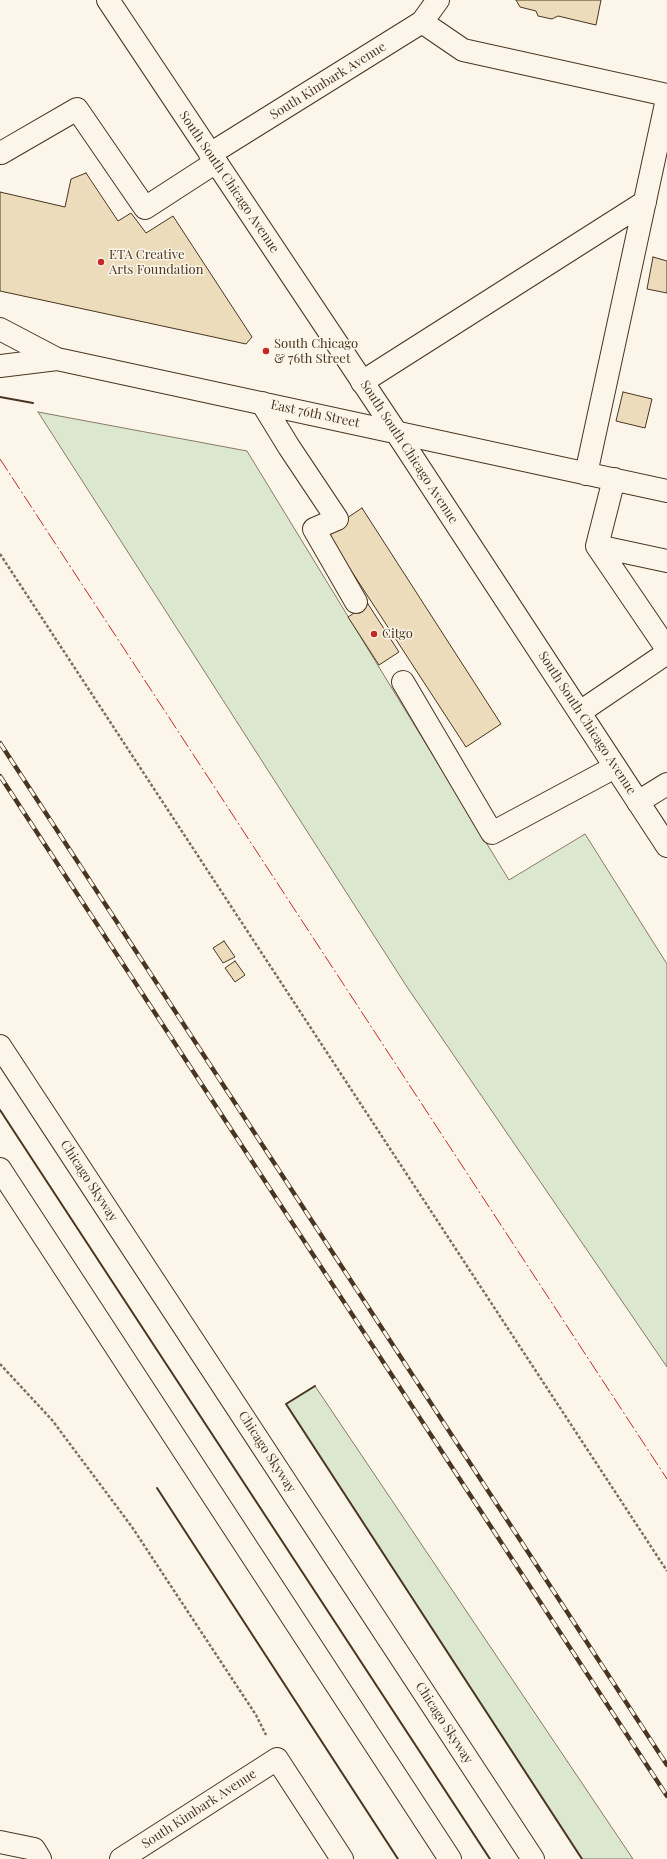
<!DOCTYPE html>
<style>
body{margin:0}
canvas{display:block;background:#fbf6e9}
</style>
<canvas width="667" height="1859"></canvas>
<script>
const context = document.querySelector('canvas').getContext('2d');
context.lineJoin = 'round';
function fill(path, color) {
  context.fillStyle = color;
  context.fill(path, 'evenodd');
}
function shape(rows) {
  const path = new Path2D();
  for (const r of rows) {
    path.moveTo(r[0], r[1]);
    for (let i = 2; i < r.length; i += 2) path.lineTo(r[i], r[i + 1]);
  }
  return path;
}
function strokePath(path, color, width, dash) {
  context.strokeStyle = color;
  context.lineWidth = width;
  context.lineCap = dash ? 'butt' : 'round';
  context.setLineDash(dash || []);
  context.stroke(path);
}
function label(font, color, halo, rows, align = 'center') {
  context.font = font + ' "Playfair Display",serif';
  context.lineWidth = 3;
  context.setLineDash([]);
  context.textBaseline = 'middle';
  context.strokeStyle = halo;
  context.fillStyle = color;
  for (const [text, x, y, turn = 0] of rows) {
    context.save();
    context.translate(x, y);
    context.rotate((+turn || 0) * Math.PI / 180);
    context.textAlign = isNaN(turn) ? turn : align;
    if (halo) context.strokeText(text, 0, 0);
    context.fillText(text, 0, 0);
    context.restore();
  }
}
const green = shape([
 [38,412,247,451,509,880,585,834,667,964,667,1367,407,987,38,412],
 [315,1386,633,1859,582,1859,286,1404,315,1386]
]);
const building = shape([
 [516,0,601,0,596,25,558,16,552,19,538,16,536,11,520,7,516,0],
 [86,173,118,221,131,213,146,233,173,216,252,337,246,344,0,291,0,192,65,207,71,179,86,173],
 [653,257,667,261,667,293,647,289,653,257],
 [623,392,652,399,645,428,616,421,623,392],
 [362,508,501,724,466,747,326,532,362,508],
 [368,604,399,652,379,665,348,617,368,604],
 [224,941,235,957,223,963,213,948,224,941],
 [235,961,245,975,235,982,225,968,235,961]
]);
const path = shape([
 [0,554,667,1571],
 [0,1364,52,1420,132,1527,256,1715,266,1735]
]);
const minor = shape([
 [422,22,463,50,667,95],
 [1,153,77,109,145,208,216,162],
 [210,154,422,22,438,0],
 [0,329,57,359,667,491],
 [0,366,57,359],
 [362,382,645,202],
 [262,403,289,447,337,519,314,529,356,602],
 [586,474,667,99],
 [614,479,597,546,667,561],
 [597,546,667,649],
 [403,682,492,833,615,767],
 [580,712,667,653],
 [638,802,667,784],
 [0,1842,34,1849,40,1859],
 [121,1859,277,1759,342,1859]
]);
const major = shape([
 [108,0,396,432,667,846]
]);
const highway = shape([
 [0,1046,533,1859],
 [0,1169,450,1859]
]);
const rail = shape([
 [0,743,667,1765],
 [0,776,667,1796]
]);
const wall = shape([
 [0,397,33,403],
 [0,1110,490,1859],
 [315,1386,286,1404,582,1859],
 [157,1488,398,1859]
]);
const power = shape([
 [0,459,667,1479]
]);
const markers = [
 [101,262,4,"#c62828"],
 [266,351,4,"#c62828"],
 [374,634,4,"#c62828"]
];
const streetNames = [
 ["South Kimbark Avenue",328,81,-32],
 ["South South Chicago Avenue",229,182,56],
 ["East 76th Street",315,414,12],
 ["South South Chicago Avenue",409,452,57],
 ["South South Chicago Avenue",587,723,57],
 ["Chicago Skyway",89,1181,57],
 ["Chicago Skyway",267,1452,57],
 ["Chicago Skyway",444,1723,57],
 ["South Kimbark Avenue",199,1809,-33]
];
const poiNames = [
 ["ETA Creative",109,255],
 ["Arts Foundation",109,270],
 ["South Chicago",274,344],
 ["& 76th Street",274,359],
 ["Citgo",382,634]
];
fill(green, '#dce7d0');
strokePath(green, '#887966', 1);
fill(building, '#ecdcbc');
strokePath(building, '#4a3520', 1);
strokePath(minor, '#4a3520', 24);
strokePath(major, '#4a3520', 24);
strokePath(highway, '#4a3520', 24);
strokePath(path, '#7f6f5c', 2.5, [3, 2]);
strokePath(minor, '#fbf6e9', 22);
strokePath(major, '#fbf6e9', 22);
strokePath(highway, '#fbf6e9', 22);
strokePath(rail, '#4a3520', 4.5);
strokePath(rail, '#fbf6e9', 3, [9]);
strokePath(wall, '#4a3520', 2);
strokePath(power, '#c62828', 1, [14, 3, 2, 3]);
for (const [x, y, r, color] of markers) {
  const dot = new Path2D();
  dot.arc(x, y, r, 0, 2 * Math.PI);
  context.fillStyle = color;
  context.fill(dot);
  strokePath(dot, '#fbf6e9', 1.5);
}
label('13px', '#4a3520', '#fbf6e9', streetNames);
label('13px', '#4a3520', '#fbf6e9', poiNames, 'left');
</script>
